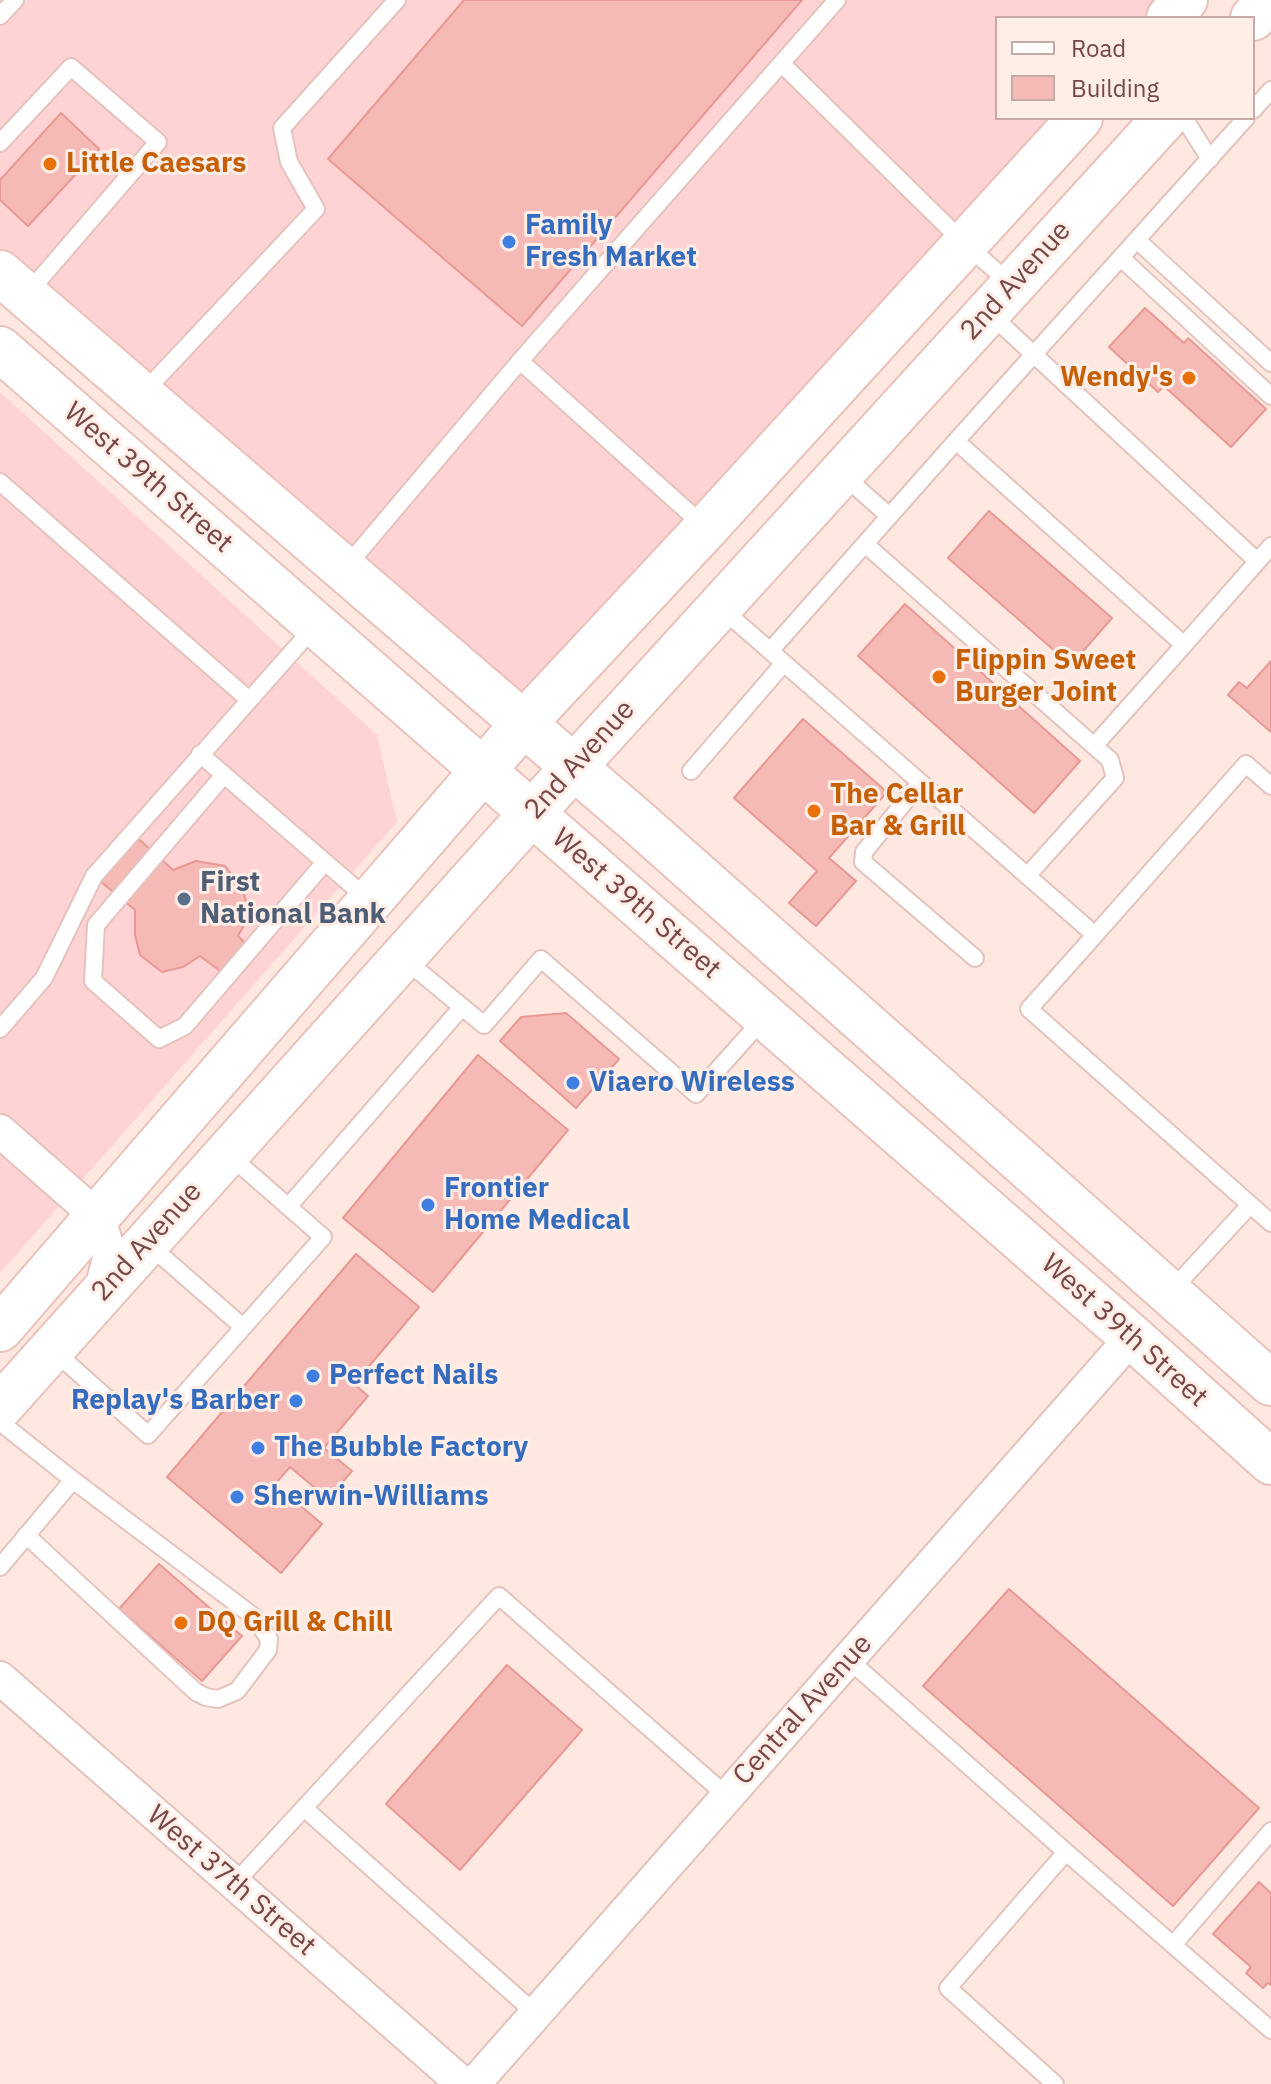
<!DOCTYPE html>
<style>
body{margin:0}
#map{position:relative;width:1271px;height:2084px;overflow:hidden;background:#fee8e0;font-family:"IBM Plex Sans",sans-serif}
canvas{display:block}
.legend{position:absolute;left:995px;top:16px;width:260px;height:104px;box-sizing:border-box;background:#ffeee7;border:2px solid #c8aba7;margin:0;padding:10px 14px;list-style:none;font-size:24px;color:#764746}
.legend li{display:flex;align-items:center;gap:16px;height:40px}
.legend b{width:40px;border:2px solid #c8aba7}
</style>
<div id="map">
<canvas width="1271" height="2084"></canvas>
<ul class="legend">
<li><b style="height:10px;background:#fff"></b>Road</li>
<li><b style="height:22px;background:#f5bab5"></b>Building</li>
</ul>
</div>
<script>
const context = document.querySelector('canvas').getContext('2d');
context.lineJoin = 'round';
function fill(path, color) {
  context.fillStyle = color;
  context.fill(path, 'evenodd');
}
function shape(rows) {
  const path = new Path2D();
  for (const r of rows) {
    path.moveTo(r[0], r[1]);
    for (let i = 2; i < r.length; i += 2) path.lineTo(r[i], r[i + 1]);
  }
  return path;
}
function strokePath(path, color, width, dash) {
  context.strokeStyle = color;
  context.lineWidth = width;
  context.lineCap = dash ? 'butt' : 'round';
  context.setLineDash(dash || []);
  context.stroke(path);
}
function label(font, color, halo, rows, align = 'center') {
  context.font = font + ' "IBM Plex Sans",sans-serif';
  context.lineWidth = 6;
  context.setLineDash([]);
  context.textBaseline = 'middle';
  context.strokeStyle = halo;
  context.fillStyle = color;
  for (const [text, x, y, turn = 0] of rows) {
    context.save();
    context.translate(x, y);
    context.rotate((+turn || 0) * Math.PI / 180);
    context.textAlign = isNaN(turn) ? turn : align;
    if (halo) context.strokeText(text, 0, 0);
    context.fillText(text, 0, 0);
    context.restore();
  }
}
const commercial = shape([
 [0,0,1159,0,1143,18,997,18,997,118,1056,118,524,723,0,264],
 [0,392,377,735,397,822,0,1273]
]);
const building = shape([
 [464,0,802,0,522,326,328,159,464,0],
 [61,113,99,149,28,226,0,200,0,180,61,113],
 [1145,308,1184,343,1188,338,1266,409,1231,447,1164,386,1158,392,1109,347,1145,308],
 [989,511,1112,618,1071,665,948,558,989,511],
 [905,604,1080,761,1034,813,858,656,905,604],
 [1271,661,1271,732,1228,695,1239,682,1247,688,1271,661],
 [803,719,887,792,829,858,856,881,816,926,789,903,817,871,734,798,803,719],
 [132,833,173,870,196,861,225,866,242,888,250,914,238,936,247,945,220,971,200,956,183,967,162,972,140,955,135,935,135,910,94,876,132,833],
 [566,1013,619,1059,576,1108,500,1041,521,1017,566,1013],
 [478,1055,568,1130,433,1292,343,1218,478,1055],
 [356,1254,419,1307,354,1384,368,1396,324,1448,352,1471,328,1499,290,1467,275,1484,322,1524,281,1573,167,1477,356,1254],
 [159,1564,242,1636,202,1681,119,1609,159,1564],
 [1009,1589,1259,1808,1173,1906,923,1686,1009,1589],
 [507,1665,582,1730,460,1870,386,1804,507,1665],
 [1259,1882,1271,1893,1271,1985,1268,1983,1263,1988,1246,1973,1251,1967,1213,1934,1259,1882]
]);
const lane = shape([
 [0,16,15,0],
 [782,64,965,244,1011,284],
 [1253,110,1271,90],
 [1184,118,1210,159],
 [1246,118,956,441,1184,645,1271,546],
 [0,143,71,67,158,142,27,294],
 [1137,240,1271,363],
 [1121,258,1271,396],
 [989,313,1257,561],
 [520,361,705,527],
 [143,393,316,209,289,162,282,128,397,0],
 [843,475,889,516],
 [0,482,248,699],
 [865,544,1110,760,1115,778,1027,876],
 [346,567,520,361,837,0],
 [721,608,1095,935,1029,1009,1271,1223],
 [770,651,956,441],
 [1094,746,1184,645],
 [200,754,369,900],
 [691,771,784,663],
 [224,775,96,925,93,981,159,1039,185,1026,325,862],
 [920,783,864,852,863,862,975,958],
 [1095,935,1246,764,1271,786],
 [403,958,484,1025,541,959,696,1094,764,1018],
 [0,1029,44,978,94,876,315,626],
 [288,1207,462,1007],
 [148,1244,243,1327],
 [1170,1292,1250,1205],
 [53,1350,148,1435,323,1237,229,1155],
 [0,1422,73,1480,253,1616,269,1639,268,1650,237,1691,218,1699,206,1697,196,1692,26,1535],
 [0,1567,73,1480],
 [848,1659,1066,1852,948,1988,1055,2084],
 [304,1808,535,2013],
 [1066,1852,1271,2030],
 [234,1884,499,1596,727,1796],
 [1173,1945,1271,1831]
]);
const street = shape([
 [0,1131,98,1217,110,1254,100,1293],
 [0,1678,463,2084],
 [474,2084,1132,1337]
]);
const secondary = shape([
 [1169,18,1185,0],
 [1253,18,1269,0],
 [0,273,639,823,1271,1383],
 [0,349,1132,1337,1271,1462],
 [0,1329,524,723,706,528,1080,118],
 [0,1407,532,813,1165,118]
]);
const markers = [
 [50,164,8,"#e8710a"],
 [509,242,8,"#3f7fe0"],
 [1189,378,8,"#e8710a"],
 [939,677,8,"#e8710a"],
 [814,811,8,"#e8710a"],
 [184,899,8,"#5c6f8a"],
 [573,1083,8,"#3f7fe0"],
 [428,1205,8,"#3f7fe0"],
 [313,1376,8,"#3f7fe0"],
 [296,1401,8,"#3f7fe0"],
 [258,1448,8,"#3f7fe0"],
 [237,1497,8,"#3f7fe0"],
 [181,1623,8,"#e8710a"]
];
const foodNames = [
 ["Little Caesars",66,164],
 ["Wendy's",1173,378,"right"],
 ["Flippin Sweet",955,661],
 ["Burger Joint",955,693],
 ["The Cellar",830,795],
 ["Bar & Grill",830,827],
 ["DQ Grill & Chill",197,1623]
];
const shopNames = [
 ["Family",525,226],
 ["Fresh Market",525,258],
 ["Viaero Wireless",589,1083],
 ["Frontier",444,1189],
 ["Home Medical",444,1221],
 ["Perfect Nails",329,1376],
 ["Replay's Barber",280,1401,"right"],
 ["The Bubble Factory",274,1448],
 ["Sherwin-Williams",253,1497]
];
const streetNames = [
 ["2nd Avenue",1016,281,-48],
 ["West 39th Street",148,478,41],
 ["2nd Avenue",580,760,-48],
 ["West 39th Street",636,904,41],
 ["2nd Avenue",147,1242,-48],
 ["West 39th Street",1124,1331,42],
 ["Central Avenue",803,1710,-48],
 ["West 37th Street",231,1881,41]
];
const serviceNames = [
 ["First",200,883],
 ["National Bank",200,915]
];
fill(commercial, '#ffd2d3');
fill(building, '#f5bab5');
strokePath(building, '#e99995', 2);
strokePath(lane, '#e4c3be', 20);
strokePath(street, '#e4c3be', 36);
strokePath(secondary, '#eac1bb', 48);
strokePath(lane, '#fff', 16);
strokePath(street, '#fff', 32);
strokePath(secondary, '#fff', 44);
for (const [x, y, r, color] of markers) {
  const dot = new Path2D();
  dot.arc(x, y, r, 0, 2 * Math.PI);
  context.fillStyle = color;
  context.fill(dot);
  strokePath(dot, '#ffeee7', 3);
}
label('bold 28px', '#c56008', '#ffeee7', foodNames, 'left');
label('bold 28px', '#366cbe', '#ffeee7', shopNames, 'left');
label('28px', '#764746', '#ffeee7', streetNames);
label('bold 28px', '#4e5e75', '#ffeee7', serviceNames, 'left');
</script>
